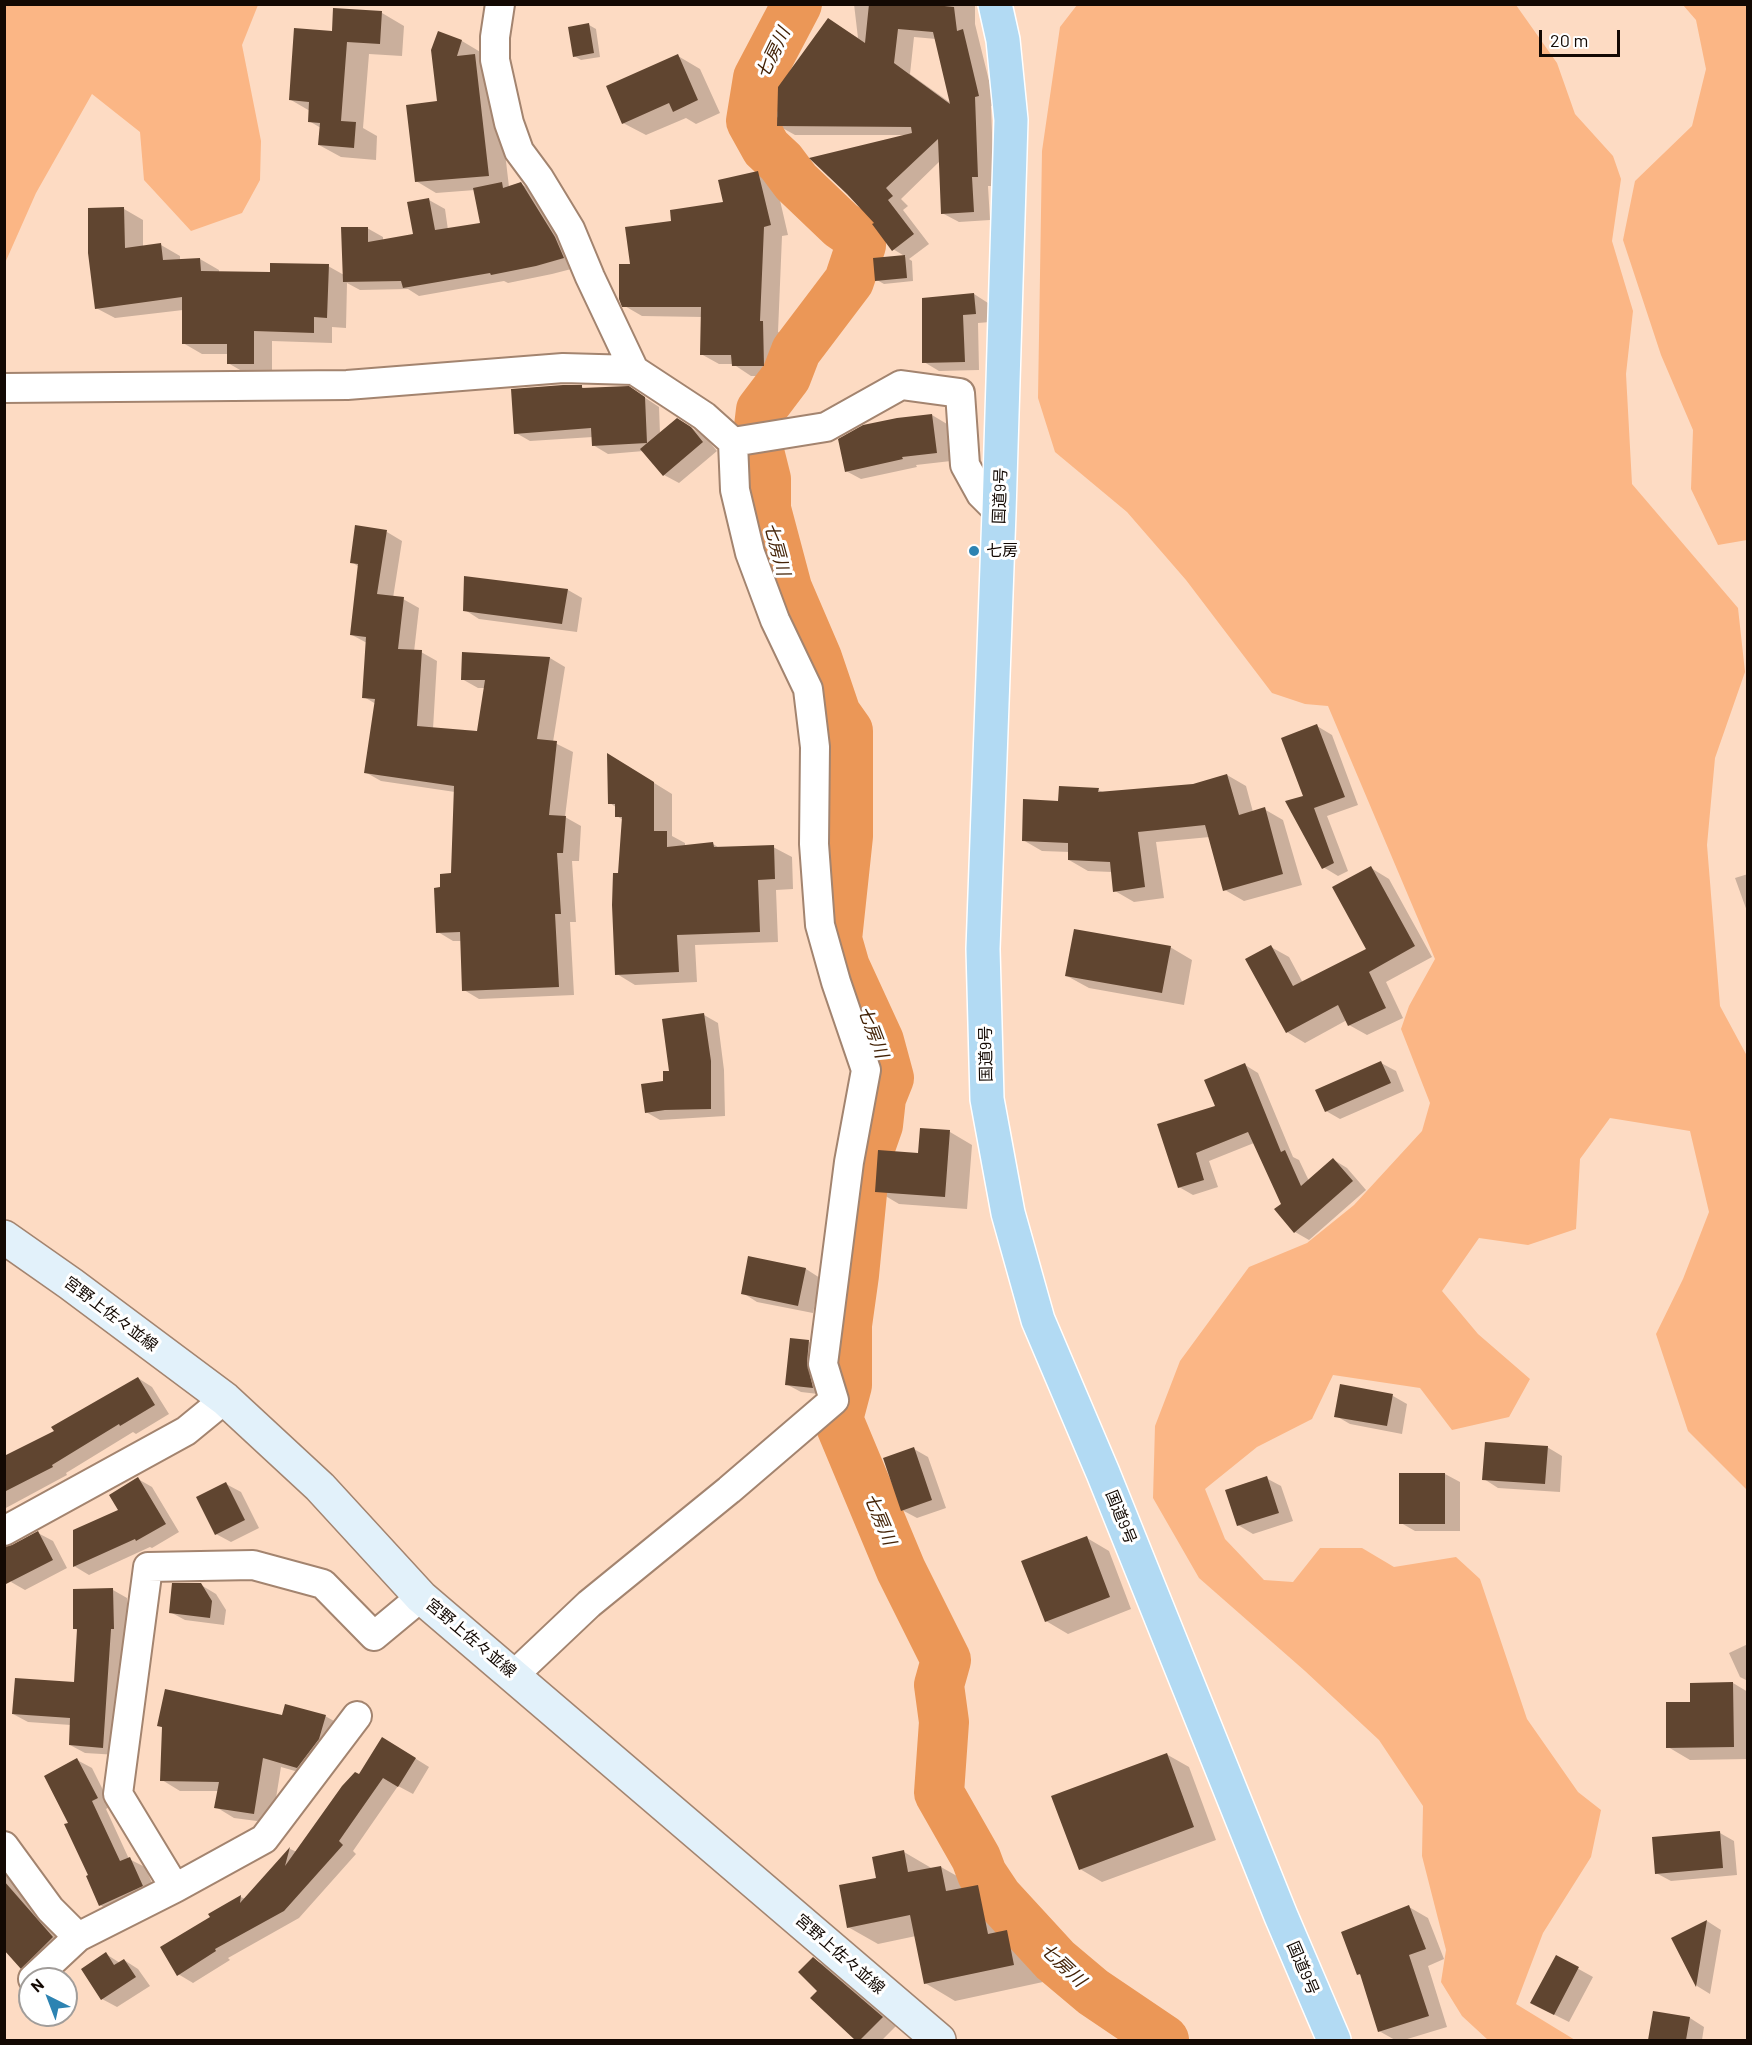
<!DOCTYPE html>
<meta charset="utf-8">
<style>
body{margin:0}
#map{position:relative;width:1752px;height:2045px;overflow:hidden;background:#fddbc3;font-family:Barlow,sans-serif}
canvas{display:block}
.frame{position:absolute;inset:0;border:6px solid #130903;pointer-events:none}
.north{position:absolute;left:18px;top:1967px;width:60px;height:60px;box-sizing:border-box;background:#fff;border:2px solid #a19d9a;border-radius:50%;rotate:318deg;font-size:16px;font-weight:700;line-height:24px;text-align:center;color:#130903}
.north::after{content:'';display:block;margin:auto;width:21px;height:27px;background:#2d83b2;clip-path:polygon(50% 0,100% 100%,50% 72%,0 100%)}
.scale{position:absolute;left:1539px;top:30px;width:81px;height:27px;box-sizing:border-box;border:3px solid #130903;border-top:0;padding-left:8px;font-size:18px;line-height:21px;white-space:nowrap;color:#130903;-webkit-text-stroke:4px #fff;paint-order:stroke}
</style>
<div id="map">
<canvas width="1752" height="2045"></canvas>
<div class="frame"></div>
<div class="north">N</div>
<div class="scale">20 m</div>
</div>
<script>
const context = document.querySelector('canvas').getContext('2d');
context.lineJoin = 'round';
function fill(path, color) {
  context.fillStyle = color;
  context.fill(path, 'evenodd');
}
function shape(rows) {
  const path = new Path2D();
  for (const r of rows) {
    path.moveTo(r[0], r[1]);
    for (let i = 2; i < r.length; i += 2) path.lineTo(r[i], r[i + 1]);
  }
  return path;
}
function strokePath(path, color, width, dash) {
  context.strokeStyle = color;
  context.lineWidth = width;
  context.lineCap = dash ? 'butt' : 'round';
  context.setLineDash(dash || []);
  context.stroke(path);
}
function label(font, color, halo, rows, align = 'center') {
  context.font = font + ' Barlow,"Noto Sans JP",sans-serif';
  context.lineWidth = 6;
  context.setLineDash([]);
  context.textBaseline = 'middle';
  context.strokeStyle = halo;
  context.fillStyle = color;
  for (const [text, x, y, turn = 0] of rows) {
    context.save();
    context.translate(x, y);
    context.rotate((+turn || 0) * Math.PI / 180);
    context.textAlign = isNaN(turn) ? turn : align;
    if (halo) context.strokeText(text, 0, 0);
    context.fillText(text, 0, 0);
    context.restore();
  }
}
const green = shape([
 [5,4,258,5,242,45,261,141,260,180,242,213,191,231,144,180,140,132,92,94,36,193,5,263],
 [1077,5,1516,5,1557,63,1575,114,1613,156,1621,179,1612,241,1633,311,1626,374,1632,484,1738,608,1745,672,1715,758,1707,845,1720,1006,1747,1056,1747,1490,1688,1431,1656,1334,1683,1279,1709,1212,1690,1131,1610,1118,1580,1159,1576,1229,1528,1245,1479,1238,1442,1291,1478,1334,1530,1379,1509,1417,1452,1430,1420,1388,1333,1375,1312,1419,1257,1447,1205,1489,1225,1539,1264,1580,1293,1582,1320,1548,1362,1548,1394,1567,1456,1557,1480,1579,1527,1719,1578,1792,1601,1810,1591,1857,1543,1933,1516,2004,1575,2040,1488,2040,1462,2016,1441,1982,1446,1950,1422,1856,1423,1806,1379,1740,1305,1671,1199,1578,1153,1498,1155,1426,1180,1361,1249,1267,1307,1243,1354,1205,1422,1131,1430,1103,1401,1029,1409,1006,1435,959,1328,706,1305,704,1272,693,1186,580,1127,512,1055,452,1038,398,1042,151,1060,27],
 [1683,5,1747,5,1747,540,1718,545,1691,489,1693,430,1661,355,1623,240,1635,181,1692,126,1706,69,1696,20]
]);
const shadow = shape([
 [854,4,975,4,975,24,995,105,991,106,994,186,988,186,990,220,959,222,942,213,940,161,901,199,908,206,903,210,929,244,909,259,912,261,913,281,884,284,877,280,875,260,906,257,893,249,876,223,848,193,904,135,795,135,779,126,828,20,858,38],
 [914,37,936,39,952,104,910,74],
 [382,13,404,26,402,56,369,54,363,128,377,136,376,160,341,157,319,145,321,128,309,121,310,111,291,100,333,32],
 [589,25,596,29,600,57,581,60,574,56],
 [439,33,462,41,482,53,480,58,495,67,509,187,521,184,537,193,579,267,552,274,508,283,504,281,419,296,408,289,360,290,347,283,346,328,332,327,332,343,272,341,272,374,247,374,228,363,228,354,202,354,183,343,183,310,115,318,96,308,124,209,143,220,143,247,161,245,180,256,180,260,200,259,219,270,219,273,271,274,328,266,344,275,367,228,383,237,383,241,414,235,429,200,445,209,448,230,482,224,475,190,436,193,416,181,438,103],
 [678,56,700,69,720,113,696,124,686,118,646,135,623,123],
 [758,172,776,183,788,235,782,236,778,332,781,333,781,376,751,376,733,364,719,364,701,354,702,317,642,316,623,305,632,265,673,222,725,203],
 [974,294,988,303,990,322,978,323,979,370,939,371,924,362],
 [582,387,587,390,644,397,659,407,660,434,692,428,706,438,717,451,679,483,664,475,644,451,608,454,593,445,593,437,530,441,516,433],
 [932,415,947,424,951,461,916,465,917,467,861,479,846,471],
 [387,532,402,541,393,598,403,599,419,608,414,652,421,652,437,661,433,729,478,732,485,688,478,688,462,679,463,654,550,658,565,667,553,742,573,752,565,817,581,826,579,861,572,861,576,922,570,922,574,995,479,999,464,990,462,941,453,941,438,932,442,889,453,875,455,792,381,781,365,772,376,704,364,697,367,643,352,635,359,567,352,562],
 [568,590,582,598,577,632,479,619,465,610],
 [1317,726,1332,735,1358,805,1327,816,1348,871,1338,876,1323,867,1305,797],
 [625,765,672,794,672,836,685,843,685,847,713,844,721,849,773,847,792,857,793,889,776,890,778,942,695,945,697,982,635,985,617,974,623,820,617,816,617,808,610,803],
 [1227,775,1246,786,1253,812,1264,809,1283,820,1302,885,1244,901,1225,890,1210,837,1156,842,1164,898,1134,902,1115,891,1112,872,1088,871,1069,860,1070,852,1042,851,1023,840,1060,802,1098,790,1105,793,1193,785],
 [1371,868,1389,879,1432,957,1386,982,1403,1018,1367,1035,1349,1025,1347,1020,1305,1043,1287,1032,1271,947,1289,957,1303,983,1369,950],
 [1748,874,1748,914,1735,878],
 [1170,947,1192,960,1184,1005,1089,988,1067,976],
 [704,1015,718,1023,724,1070,725,1116,660,1120,646,1112],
 [1381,1063,1396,1071,1404,1091,1340,1119,1326,1111],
 [1245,1065,1258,1073,1293,1157,1299,1160,1309,1181,1334,1160,1347,1168,1366,1190,1309,1240,1295,1232,1254,1143,1209,1161,1218,1187,1193,1195,1179,1187,1217,1107],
 [921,1130,950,1132,972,1145,967,1209,899,1204,877,1191,919,1155],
 [749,1258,806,1269,820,1278,813,1313,757,1302,743,1293],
 [792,1340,809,1342,824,1350,827,1395,801,1392,786,1384],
 [138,1378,152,1387,169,1414,136,1434,133,1432,66,1473,67,1475,4,1509,4,1458,56,1432],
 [1393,1396,1407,1404,1402,1434,1350,1424,1336,1416],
 [1547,1447,1562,1456,1560,1492,1498,1488,1484,1479],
 [914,1449,928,1457,946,1508,917,1518,902,1510],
 [1401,1474,1445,1474,1460,1482,1460,1531,1415,1531,1401,1523],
 [1266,1478,1281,1486,1293,1521,1253,1534,1238,1525],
 [138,1479,152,1487,179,1532,152,1548,150,1547,89,1575,74,1566,74,1531,120,1510],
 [226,1484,241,1492,259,1528,231,1542,216,1534],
 [38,1533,53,1541,67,1568,25,1590,11,1582],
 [1087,1538,1109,1551,1131,1609,1068,1634,1046,1621],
 [201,1585,216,1594,226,1610,224,1625,185,1620,170,1612],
 [113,1590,127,1598,128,1636,118,1755,85,1753,70,1745,71,1725,28,1722,13,1714,75,1684,78,1631,75,1628],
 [1748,1644,1748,1681,1740,1677,1729,1653],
 [1733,1683,1748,1692,1748,1759,1690,1760,1668,1747,1692,1704],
 [325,1716,343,1726,316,1777,281,1767,272,1823,234,1818,216,1807,219,1791,180,1791,162,1780,163,1728,158,1725],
 [397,1747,429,1767,413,1794,398,1786,353,1851,356,1854,299,1918,228,1958,230,1960,193,1983,178,1974,212,1918,210,1915,241,1897,245,1899,290,1849,297,1852,360,1776],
 [1166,1754,1189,1767,1216,1840,1102,1882,1080,1869],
 [77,1760,92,1768,111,1806,106,1809,129,1859,145,1867,157,1894,115,1913,100,1905,70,1823],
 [1720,1833,1734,1841,1737,1875,1671,1881,1656,1873],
 [904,1852,933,1869,941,1867,971,1884,971,1888,978,1886,1008,1903,1014,1936,1036,1949,1043,1982,955,2001,925,1983,916,1936,878,1944,848,1927,878,1879],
 [4,1865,23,1891,20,1893,67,1946,36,1976,21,1968,4,1948],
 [1409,1907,1428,1918,1444,1959,1428,1966,1447,2027,1404,2040,1395,2040,1379,2031,1362,1976,1359,1974],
 [1707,1921,1721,1930,1710,1994,1697,1986,1673,1938],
 [106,1954,120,1963,124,1960,138,1969,150,1986,117,2007,102,1999],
 [1557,1957,1593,1977,1569,2022,1547,2011],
 [813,1959,828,1967,896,2026,882,2040,857,2040,812,1998,820,1990],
 [1654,2013,1690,2018,1704,2027,1702,2040,1650,2040]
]);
const river = shape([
 [797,4,758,78,751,121,766,148,781,162,796,182,841,225,854,234,861,245,849,281,796,351,786,377,761,410,757,443,766,479,766,509,787,588,817,658,836,714,848,731,848,836,837,939,845,967,879,1041,889,1078,881,1098,878,1125,865,1162,854,1275,847,1325,847,1385,838,1419,901,1570,946,1660,939,1685,944,1722,939,1793,976,1858,982,1874,998,1898,1055,1960,1093,1992,1164,2040]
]);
const building = shape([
 [869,4,925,4,954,7,957,31,963,29,979,96,975,97,978,177,972,177,974,212,941,214,938,139,886,188,893,196,888,200,914,234,892,251,872,224,874,223,847,194,809,158,912,133,911,127,777,126,778,87,828,18,865,43],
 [898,29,933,32,950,104,894,63],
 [333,8,382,11,380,44,347,42,341,121,356,122,354,148,318,145,320,123,308,122,309,102,289,100,294,28,332,31],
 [589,23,594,53,573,57,568,27],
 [438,31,462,40,457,56,475,54,489,176,415,182,406,105,437,101,431,50],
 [678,54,698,100,673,112,669,103,622,124,606,86],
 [758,171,771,225,764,227,760,321,763,321,764,366,732,366,731,355,700,355,701,307,622,307,619,299,619,264,630,264,625,227,671,221,670,210,723,202,718,180],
 [502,182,503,188,521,182,555,237,564,258,536,266,491,275,490,273,403,288,401,281,343,282,341,227,368,227,368,242,413,234,407,202,429,198,435,230,480,223,473,188],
 [124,207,125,248,161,243,163,260,200,258,201,271,270,272,270,263,329,264,327,318,314,317,314,333,254,331,254,364,227,364,227,344,182,344,182,297,95,309,88,253,88,208],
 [905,255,907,278,875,281,873,258],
 [974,293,976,314,963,315,965,362,922,363,922,298],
 [563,385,582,385,582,388,629,386,645,397,647,443,592,446,591,428,514,434,511,389],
 [932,414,937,453,902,457,903,459,845,472,838,439,863,425,897,418],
 [677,418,691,427,703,442,663,476,640,449],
 [355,525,387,530,377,594,404,597,398,649,422,650,417,726,477,731,485,680,461,680,462,652,550,657,537,739,557,741,549,815,566,816,563,853,557,853,561,914,555,914,559,987,462,991,460,932,436,933,434,888,440,887,440,874,451,873,454,786,364,773,375,699,362,698,366,637,350,635,358,564,350,563],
 [464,576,568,589,562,624,463,611],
 [1317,724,1345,797,1314,808,1334,863,1322,869,1285,801,1303,796,1281,738],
 [607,753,654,782,654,831,667,831,667,847,713,842,714,847,774,845,775,879,758,880,760,932,677,935,679,972,615,975,612,905,613,873,618,873,622,817,615,817,615,804,608,804],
 [1227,774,1239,815,1265,807,1283,874,1223,891,1205,825,1138,832,1145,887,1113,892,1110,862,1068,860,1068,843,1022,841,1023,799,1058,801,1059,786,1099,788,1098,792,1193,784],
 [1371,866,1415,946,1369,972,1386,1008,1348,1026,1338,1005,1286,1033,1245,959,1271,945,1293,986,1366,949,1332,887],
 [1074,929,1171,946,1162,993,1065,976],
 [704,1013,711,1061,711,1109,665,1110,645,1113,641,1084,663,1081,663,1071,669,1071,662,1019],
 [1381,1061,1391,1083,1325,1112,1315,1090],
 [1245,1063,1281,1152,1285,1150,1301,1186,1333,1158,1353,1181,1294,1233,1274,1209,1281,1204,1248,1132,1196,1153,1204,1180,1178,1188,1157,1124,1215,1106,1204,1080],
 [920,1128,950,1130,945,1197,875,1192,878,1150,918,1153],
 [748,1256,806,1268,798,1306,741,1294],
 [790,1338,809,1340,807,1362,813,1388,785,1385],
 [138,1377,155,1405,120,1426,119,1424,52,1465,53,1467,4,1492,4,1456,54,1431,51,1427],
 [1340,1384,1393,1394,1387,1426,1334,1417],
 [1485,1442,1548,1446,1545,1484,1482,1480],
 [914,1447,932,1500,901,1511,883,1458],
 [1399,1473,1445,1473,1445,1524,1399,1524],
 [1267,1476,1279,1513,1237,1526,1225,1490],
 [138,1477,166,1524,136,1541,135,1539,73,1567,73,1530,118,1510,109,1495],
 [226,1482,245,1520,215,1535,196,1497],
 [38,1531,53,1560,4,1585,4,1547,12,1545],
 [1087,1536,1110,1597,1045,1622,1021,1561],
 [172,1583,201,1583,212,1601,210,1618,169,1613],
 [113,1588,114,1629,111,1629,103,1748,69,1745,70,1718,12,1714,15,1678,74,1682,77,1629,73,1629,73,1589],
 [1733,1682,1734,1747,1666,1748,1666,1702,1690,1702,1690,1683],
 [165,1689,282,1715,285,1704,326,1715,319,1739,297,1768,263,1758,254,1814,214,1808,219,1782,160,1781,162,1727,157,1726],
 [382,1737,416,1758,398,1787,383,1778,339,1841,343,1845,284,1911,215,1949,216,1951,177,1976,160,1947,210,1917,208,1914,241,1895,240,1903,290,1847,285,1866,342,1786,355,1772,359,1774],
 [1167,1753,1194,1827,1079,1870,1051,1796],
 [77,1758,98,1798,92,1801,120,1861,130,1857,143,1886,99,1906,86,1876,88,1875,64,1824,68,1823,44,1776],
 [1720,1831,1723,1868,1655,1874,1652,1837],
 [904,1850,908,1872,941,1866,946,1891,978,1885,988,1934,1007,1930,1014,1965,924,1984,910,1915,847,1928,839,1885,876,1878,872,1857],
 [4,1881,53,1937,21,1969,4,1950],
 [1409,1905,1426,1949,1409,1955,1429,2016,1378,2032,1360,1974,1357,1975,1341,1932],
 [1707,1920,1696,1987,1671,1938],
 [106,1952,114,1965,124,1959,136,1977,101,2000,81,1969],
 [1556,1955,1579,1967,1554,2015,1530,2003],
 [813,1957,883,2017,860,2040,855,2040,810,1998,817,1991,798,1972],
 [1653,2011,1690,2017,1686,2040,1648,2040]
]);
const minor = shape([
 [500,4,495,37,495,60,509,123,519,151,539,178,570,229,590,277,634,370],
 [4,388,347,385,563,368,634,370,704,416,733,442,735,490,750,553,775,620,808,689,815,747,814,844,820,925,836,982,866,1070,849,1162,823,1364,834,1400,729,1490,589,1604,514,1675],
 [733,442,826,427,901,385,960,393,965,465,981,494,999,512],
 [4,1531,186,1431,225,1399],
 [4,1846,50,1909,78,1937],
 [175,1888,264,1839,357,1716],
 [33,1979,78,1937,175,1888,118,1794,148,1567,253,1565,323,1584,374,1636,421,1597]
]);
const secondary = shape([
 [4,1237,71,1284,225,1399,320,1487,421,1597,939,2040]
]);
const trunk = shape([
 [995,4,1003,40,1011,120,999,512,983,949,987,1099,1008,1213,1038,1320,1103,1473,1281,1916,1334,2040]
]);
const markers = [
 [974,551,6,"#2d83b2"]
];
const streetNames = [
 ["国道9号",1000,496,-88],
 ["国道9号",986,1054,-91],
 ["宮野上佐々並線",111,1314,37],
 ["国道9号",1121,1517,68],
 ["宮野上佐々並線",471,1638,40],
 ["宮野上佐々並線",840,1954,41],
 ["国道9号",1303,1968,67]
];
const poiNames = [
 ["七房",986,551]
];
const waterNames = [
 ["七房川",773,53,-64],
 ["七房川",777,549,75],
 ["七房川",873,1032,69],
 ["七房川",880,1519,67],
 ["七房川",1063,1965,43]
];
fill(green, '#fbb685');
fill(shadow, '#0003');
strokePath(river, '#eb9757', 50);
fill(building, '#604530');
strokePath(minor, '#a3846f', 32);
strokePath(secondary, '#a3846f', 36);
strokePath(trunk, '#fff', 36);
strokePath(minor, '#fff', 28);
strokePath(secondary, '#e2f1fa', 33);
strokePath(trunk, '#b2daf3', 33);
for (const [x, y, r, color] of markers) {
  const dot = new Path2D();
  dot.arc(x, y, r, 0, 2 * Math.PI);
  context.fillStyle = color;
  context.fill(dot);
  strokePath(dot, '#fff', 2);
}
label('16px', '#130903', '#fff', streetNames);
label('16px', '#130903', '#fff', poiNames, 'left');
label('italic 18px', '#442307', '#fff', waterNames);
</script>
